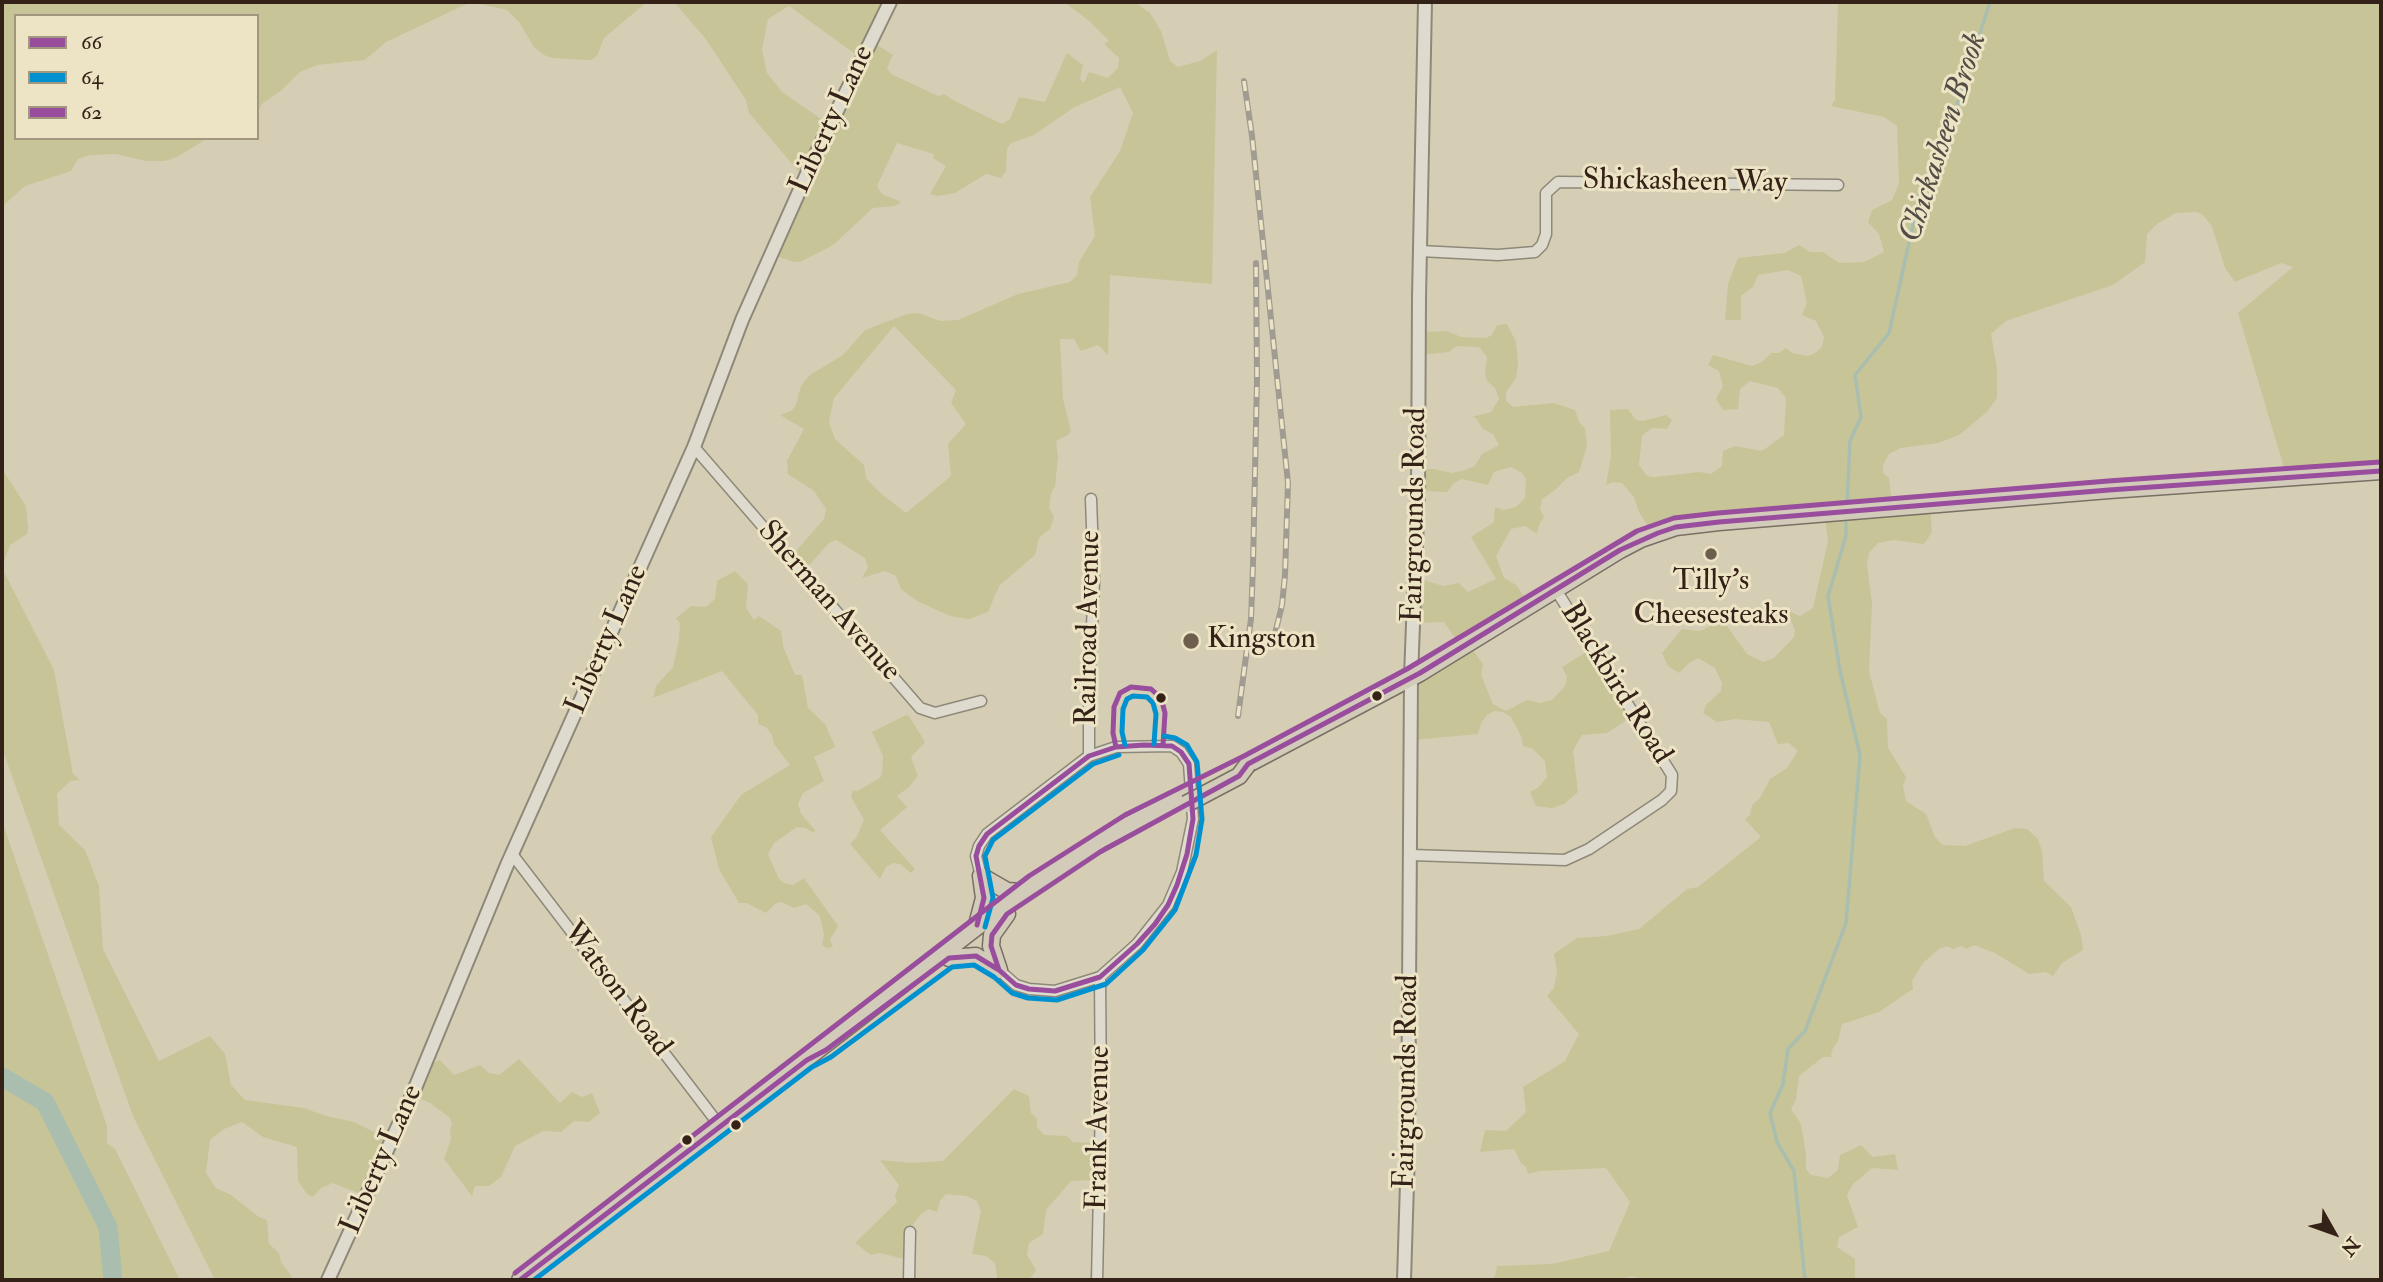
<!DOCTYPE html>
<style>
body{margin:0}
#map{position:relative;width:2383px;height:1282px;overflow:hidden;background:#d6ceb4;font-family:"IM FELL Double Pica",serif}
canvas{display:block}
.frame{position:absolute;inset:0;border:4px solid #342117;pointer-events:none}
.legend{position:absolute;left:14px;top:14px;width:245px;height:126px;box-sizing:border-box;background:#ede4c5;border:2px solid #a3967f;margin:0;padding:9px 12px;list-style:none;font-size:21px;color:#342117}
.legend li{display:flex;align-items:center;gap:14px;height:35px}
.legend b{width:35px;border:2px solid #a3967f}
.north{position:absolute;left:2299px;top:1198px;width:70px;height:70px;-webkit-text-stroke:5px #ede4c5;paint-order:stroke;rotate:130deg;font-size:19px;font-weight:700;line-height:28px;text-align:center;color:#342117}
.north::after{content:'';display:block;margin:auto;width:24px;height:32px;background:#342117;clip-path:polygon(50% 0,100% 100%,50% 72%,0 100%)}
</style>
<div id="map">
<canvas width="2383" height="1282"></canvas>
<div class="frame"></div>
<ul class="legend">
<li><b style="height:9px;background:#994d9d"></b>66</li>
<li><b style="height:9px;background:#0092d0"></b>64</li>
<li><b style="height:9px;background:#994d9d"></b>62</li>
</ul>
<div class="north">N</div>
</div>
<script>
const context = document.querySelector('canvas').getContext('2d');
context.lineJoin = 'round';
function fill(path, color) {
  context.fillStyle = color;
  context.fill(path, 'evenodd');
}
function shape(rows) {
  const path = new Path2D();
  for (const r of rows) {
    path.moveTo(r[0], r[1]);
    for (let i = 2; i < r.length; i += 2) path.lineTo(r[i], r[i + 1]);
  }
  return path;
}
function strokePath(path, color, width, dash) {
  context.strokeStyle = color;
  context.lineWidth = width;
  context.lineCap = dash ? 'butt' : 'round';
  context.setLineDash(dash || []);
  context.stroke(path);
}
function label(font, color, halo, rows, align = 'center') {
  context.font = font + ' "IM FELL Double Pica",serif';
  context.lineWidth = 6;
  context.setLineDash([]);
  context.textBaseline = 'middle';
  context.strokeStyle = halo;
  context.fillStyle = color;
  for (const [text, x, y, turn = 0] of rows) {
    context.save();
    context.translate(x, y);
    context.rotate((+turn || 0) * Math.PI / 180);
    context.textAlign = isNaN(turn) ? turn : align;
    if (halo) context.strokeText(text, 0, 0);
    context.fillText(text, 0, 0);
    context.restore();
  }
}
const green = shape([
 [2,2,471,2,386,42,365,60,317,65,300,72,282,90,263,103,257,113,257,16,16,16,16,138,208,138,177,157,165,161,146,161,116,154,90,155,78,159,71,171,25,186,2,207],
 [471,2,647,2,604,38,597,56,591,60,553,58,544,55,534,47,519,22,507,10],
 [674,2,891,2,873,42,893,55,887,68,891,74,938,96,944,94,955,101,1002,124,1010,119,1019,97,1045,102,1067,53,1083,65,1080,79,1084,83,1089,72,1108,78,1118,68,1119,58,1104,44,1109,41,1088,20,1064,2,1135,2,1150,13,1161,31,1170,61,1178,67,1200,61,1217,50,1212,284,1110,275,1108,355,1098,345,1081,351,1074,339,1060,339,1063,399,1071,430,1068,435,1056,441,1058,456,1055,487,1051,493,1049,508,1054,517,1050,529,1039,538,1035,555,999,586,988,612,969,619,950,616,917,601,901,589,896,576,885,571,862,578,868,567,865,558,836,540,829,543,804,571,791,557,824,519,826,509,814,491,788,474,787,461,804,429,780,415,791,411,796,405,801,386,810,375,843,355,865,330,907,314,919,313,940,321,958,320,1018,294,1070,282,1077,275,1079,262,1095,236,1090,197,1120,151,1133,113,1120,87,1073,108,1034,135,1011,143,1007,149,1006,171,1001,178,986,174,955,193,937,196,930,194,946,166,933,158,934,154,897,143,877,186,882,194,901,202,895,206,873,208,833,245,800,262,794,262,773,255,804,178,749,113,746,100,705,38],
 [789,6,862,59,830,125,782,92,767,73,762,50,768,19],
 [894,326,956,390,951,403,966,424,948,444,951,476,906,513,878,491,866,478,864,465,835,439,829,422,834,398],
 [1838,2,2381,2,2381,468,2287,478,2238,313,2293,267,2281,263,2235,282,2225,268,2212,226,2202,214,2196,212,2176,213,2157,224,2147,234,2145,262,2113,285,2006,321,1991,334,1997,369,1997,398,1987,412,1959,435,1938,443,1901,448,1889,454,1883,465,1883,473,1889,478,1892,504,1930,504,1932,532,1924,544,1894,540,1878,543,1869,553,1867,564,1872,603,1869,671,1880,713,1887,719,1888,748,1906,777,1903,786,1906,801,1926,814,1935,837,1943,845,1965,846,2015,828,2027,829,2038,839,2042,851,2044,881,2071,907,2081,935,2083,950,2062,963,2053,976,2046,972,2029,974,1995,953,1974,945,1966,949,1962,946,1953,949,1947,946,1939,949,1923,963,1912,981,1913,989,1879,1012,1842,1024,1838,1041,1832,1050,1831,1057,1823,1057,1799,1076,1796,1100,1791,1109,1801,1124,1806,1154,1806,1169,1811,1175,1828,1178,1838,1170,1840,1155,1861,1145,1873,1157,1895,1154,1898,1170,1872,1168,1853,1184,1847,1195,1858,1227,1839,1237,1837,1247,1855,1259,1855,1280,1646,1280,1632,1276,1613,1280,1488,1280,1495,1277,1497,1266,1552,1264,1609,1251,1630,1202,1606,1168,1541,1171,1528,1174,1526,1167,1521,1163,1514,1149,1480,1152,1485,1130,1506,1131,1526,1112,1523,1087,1565,1061,1579,1034,1547,996,1554,988,1557,971,1554,954,1577,938,1607,936,1639,929,1687,889,1698,887,1761,837,1745,819,1750,815,1752,805,1760,798,1770,779,1787,768,1798,751,1789,743,1778,744,1769,722,1735,719,1717,722,1703,713,1706,705,1721,691,1722,683,1715,668,1698,658,1689,663,1679,673,1668,666,1662,653,1682,629,1700,631,1710,626,1715,618,1724,622,1747,654,1763,662,1774,658,1794,637,1795,630,1786,610,1800,616,1813,608,1828,541,1824,512,1650,529,1639,512,1634,497,1622,483,1613,482,1606,485,1611,456,1610,410,1628,409,1636,420,1643,421,1666,415,1672,420,1667,429,1652,428,1642,436,1639,465,1647,476,1654,477,1699,472,1711,474,1722,466,1723,451,1735,446,1762,451,1784,435,1786,398,1778,388,1750,381,1740,389,1738,409,1723,410,1716,399,1723,386,1719,371,1708,365,1713,355,1752,366,1762,362,1771,353,1779,353,1786,348,1792,353,1807,356,1814,354,1822,347,1824,337,1816,321,1802,315,1807,303,1801,276,1788,270,1758,275,1753,287,1741,296,1741,320,1725,320,1728,284,1738,258,1785,253,1799,245,1810,252,1823,252,1839,263,1864,262,1884,252,1879,234,1868,222,1872,210,1892,200,1899,184,1897,126,1884,117,1831,106,1835,100],
 [1507,324,1516,342,1518,364,1516,378,1506,392,1506,401,1513,407,1554,403,1575,410,1579,422,1585,428,1587,445,1579,472,1567,478,1555,490,1542,499,1540,509,1544,517,1539,525,1537,534,1525,526,1511,529,1496,556,1504,578,1516,585,1527,600,1468,643,1483,664,1481,675,1493,704,1506,711,1527,700,1540,703,1552,700,1565,686,1567,677,1562,667,1591,649,1633,716,1607,733,1582,735,1573,751,1578,792,1564,804,1552,808,1536,806,1530,792,1539,787,1547,777,1545,761,1533,749,1523,746,1521,736,1511,717,1503,712,1495,711,1487,715,1481,723,1478,734,1413,740,1414,676,1461,646,1444,622,1416,623,1420,579,1443,586,1459,583,1468,592,1496,579,1471,537,1494,522,1495,507,1504,510,1516,507,1525,498,1526,479,1522,473,1511,467,1494,472,1488,485,1462,479,1454,483,1447,492,1423,491,1420,469,1434,469,1452,473,1465,470,1475,466,1482,454,1499,445,1493,434,1483,429,1476,418,1472,417,1491,412,1499,399,1495,388,1487,381,1485,372,1487,357,1479,347,1457,346,1449,352,1420,355,1420,332,1447,331,1461,337,1486,338,1492,335,1497,325],
 [2,469,26,506,28,528,27,534,10,545,2,568,54,670,73,774,80,780,70,781,57,794,59,825,85,850,99,886,103,949,159,1061,210,1036,225,1054,231,1085,245,1100,304,1108,326,1116,354,1122,388,1139,363,1195,333,1183,321,1188,313,1197,307,1194,298,1181,297,1147,263,1137,242,1122,224,1129,210,1140,206,1173,216,1188,231,1195,259,1217,267,1220,269,1244,279,1253,281,1262,294,1280,215,1280,133,1116,2,748],
 [735,571,748,584,746,608,754,620,759,616,781,631,783,646,795,675,802,675,808,708,825,724,834,744,835,747,814,757,824,781,803,793,798,804,801,814,815,830,814,833,805,828,797,827,774,843,768,854,779,879,784,883,793,885,804,878,838,926,830,940,833,947,827,948,822,945,824,935,820,916,806,904,794,908,781,902,775,904,766,913,747,903,739,903,719,869,711,837,741,795,790,765,774,744,772,735,766,727,758,724,758,715,722,671,653,698,656,686,673,667,679,639,680,623,676,618,691,606,706,607,715,599,717,581],
 [906,715,909,716,925,742,911,757,918,776,909,787,897,796,907,807,880,830,915,869,911,873,900,864,893,863,886,867,880,879,850,844,856,838,864,820,851,797,853,790,857,791,880,778,882,774,883,756,872,732],
 [2,821,107,1126,107,1143,115,1149,180,1280,2,1280],
 [519,1059,560,1103,572,1092,582,1097,592,1093,600,1113,589,1122,574,1121,561,1132,543,1131,515,1146,501,1177,489,1186,475,1186,472,1196,444,1159,451,1139,450,1132,452,1123,449,1117,430,1103,409,1094,421,1069,440,1060,454,1075,480,1065,489,1073,499,1075],
 [1014,1089,1029,1096,1031,1113,1037,1119,1037,1127,1044,1135,1067,1136,1073,1142,1096,1143,1098,1180,1071,1181,1046,1210,1043,1234,1029,1243,1027,1255,1036,1270,1029,1280,994,1280,997,1277,995,1263,986,1256,972,1254,981,1211,977,1201,967,1196,946,1194,940,1201,937,1212,929,1209,922,1213,911,1227,905,1259,879,1253,871,1255,855,1243,897,1202,895,1195,899,1185,880,1160,910,1163,943,1161]
]);
const stream = shape([
 [1847,506,1850,441,1861,417,1855,375,1889,333,1920,193,1949,130,1990,2],
 [1805,1280,1794,1171,1777,1142,1770,1113,1783,1084,1788,1049,1805,1031,1846,923,1860,755,1840,671,1828,596,1846,536,1846,517]
]);
const river = shape([
 [2,1077,45,1102,108,1227,113,1280]
]);
const minor = shape([
 [1420,251,1498,255,1535,252,1542,245,1546,234,1546,193,1558,182,1838,185],
 [694,447,920,708,935,713,981,701],
 [1089,756,1089,690,1094,582,1091,499],
 [512,854,720,1126],
 [1411,855,1565,860,1589,849,1662,800,1671,791,1672,775,1556,590],
 [981,876,976,856,979,846,987,834,1089,756,1116,747,1172,746,1181,752,1189,764,1193,819,1182,872,1168,905,1137,944,1100,977,1055,991,1029,989,1016,985,999,970],
 [909,1280,910,1232],
 [1097,1280,1101,1104,1100,977]
]);
const tertiary = shape([
 [328,1280,413,1093,507,865,694,447,742,320,814,158,890,2],
 [1404,1280,1408,1151,1411,677,1418,491,1419,297,1425,2]
]);
const primary = shape([
 [1248,764,1420,673,1620,550,1641,539,1676,527,1719,522,2109,490,2381,471],
 [981,876,1007,891,1022,892],
 [977,925,984,898,981,876],
 [949,958,976,956,999,970],
 [999,970,991,946,992,935,1007,914],
 [520,1280,1022,892,1100,840,1186,794]
]);
const rail = shape([
 [1244,81,1252,136,1288,483,1285,575,1282,605,1273,642],
 [1238,716,1251,619,1253,565,1257,379,1256,263]
]);
const primaryBridge = shape([
 [1186,804,1239,776,1248,764]
]);
const bus1 = shape([
 [1116,747,1113,733,1114,707,1120,693,1131,687,1151,689,1161,698,1165,713,1163,745],
 [999,970,991,946,992,935,1007,914,1100,852,1239,776,1248,764,1420,673,1620,550,1658,533,1676,527,1719,522,2109,490,2381,471],
 [520,1280,807,1060,826,1050,949,958,976,956,999,970,1016,985,1029,989,1055,991,1100,977,1137,944,1155,924,1168,905,1177,885,1187,854,1193,819,1189,764,1181,752,1172,746,1144,745,1116,747,1089,756,987,834,979,846,976,856,984,898,977,925]
]);
const bus2 = shape([
 [1125,745,1122,732,1123,709,1127,699,1133,696,1147,697,1153,703,1156,714,1154,744],
 [985,927,993,898,985,856,993,840,1093,764,1119,755],
 [534,1280,812,1067,831,1057,952,967,974,965,994,977,1012,993,1028,998,1057,1000,1106,984,1143,950,1175,910,1196,855,1202,819,1197,762,1187,745,1175,738,1164,736]
]);
const bus3 = shape([
 [515,1273,1029,876,1125,815,1244,756,1407,669,1637,531,1674,518,1718,513,2108,481,2380,462]
]);
const markers = [
 [1711,554,7,"#6d5e4e"],
 [1191,641,9,"#6d5e4e"],
 [1377,696,6,"#342117"],
 [1161,698,6,"#342117"],
 [736,1125,6,"#342117"],
 [687,1140,6,"#342117"]
];
const streetNames = [
 ["Liberty Lane",833,120,-65],
 ["Shickasheen Way",1685,183,1],
 ["Fairgrounds Road",1416,515,-89],
 ["Sherman Avenue",828,602,49],
 ["Railroad Avenue",1090,628,-89],
 ["Liberty Lane",608,640,-66],
 ["Blackbird Road",1615,684,58],
 ["Watson Road",616,990,53],
 ["Fairgrounds Road",1408,1082,-89],
 ["Frank Avenue",1100,1128,-89],
 ["Liberty Lane",383,1160,-66]
];
const poiNames = [
 ["Tilly's",1711,583],
 ["Cheesesteaks",1711,617],
 ["Kingston",1207,641,"left"]
];
const waterNames = [
 ["Chickasheen Brook",1945,138,-72]
];
fill(green, '#c7c498');
strokePath(stream, '#aabeb0', 3.5);
strokePath(river, '#aabeb0', 19);
strokePath(minor, '#8e8878', 13);
strokePath(tertiary, '#8e8878', 16);
strokePath(primary, '#787063', 19);
strokePath(minor, '#dedbce', 10);
strokePath(tertiary, '#dedbce', 12);
strokePath(primary, '#d3cbb9', 16);
strokePath(rail, '#a09c91', 6);
strokePath(rail, '#ede4c5', 3.5, [10]);
strokePath(primaryBridge, '#787063', 19, []);
strokePath(primaryBridge, '#d3cbb9', 16);
strokePath(bus1, '#994d9d', 5);
strokePath(bus2, '#0092d0', 5);
strokePath(bus3, '#994d9d', 5);
for (const [x, y, r, color] of markers) {
  const dot = new Path2D();
  dot.arc(x, y, r, 0, 2 * Math.PI);
  context.fillStyle = color;
  context.fill(dot);
  strokePath(dot, '#ede4c5', 2.5);
}
label('30px', '#342117', '#ede4c5', streetNames);
label('30px', '#342117', '#ede4c5', poiNames);
label('italic 32px', '#524e45', '#ede4c5', waterNames);
</script>
